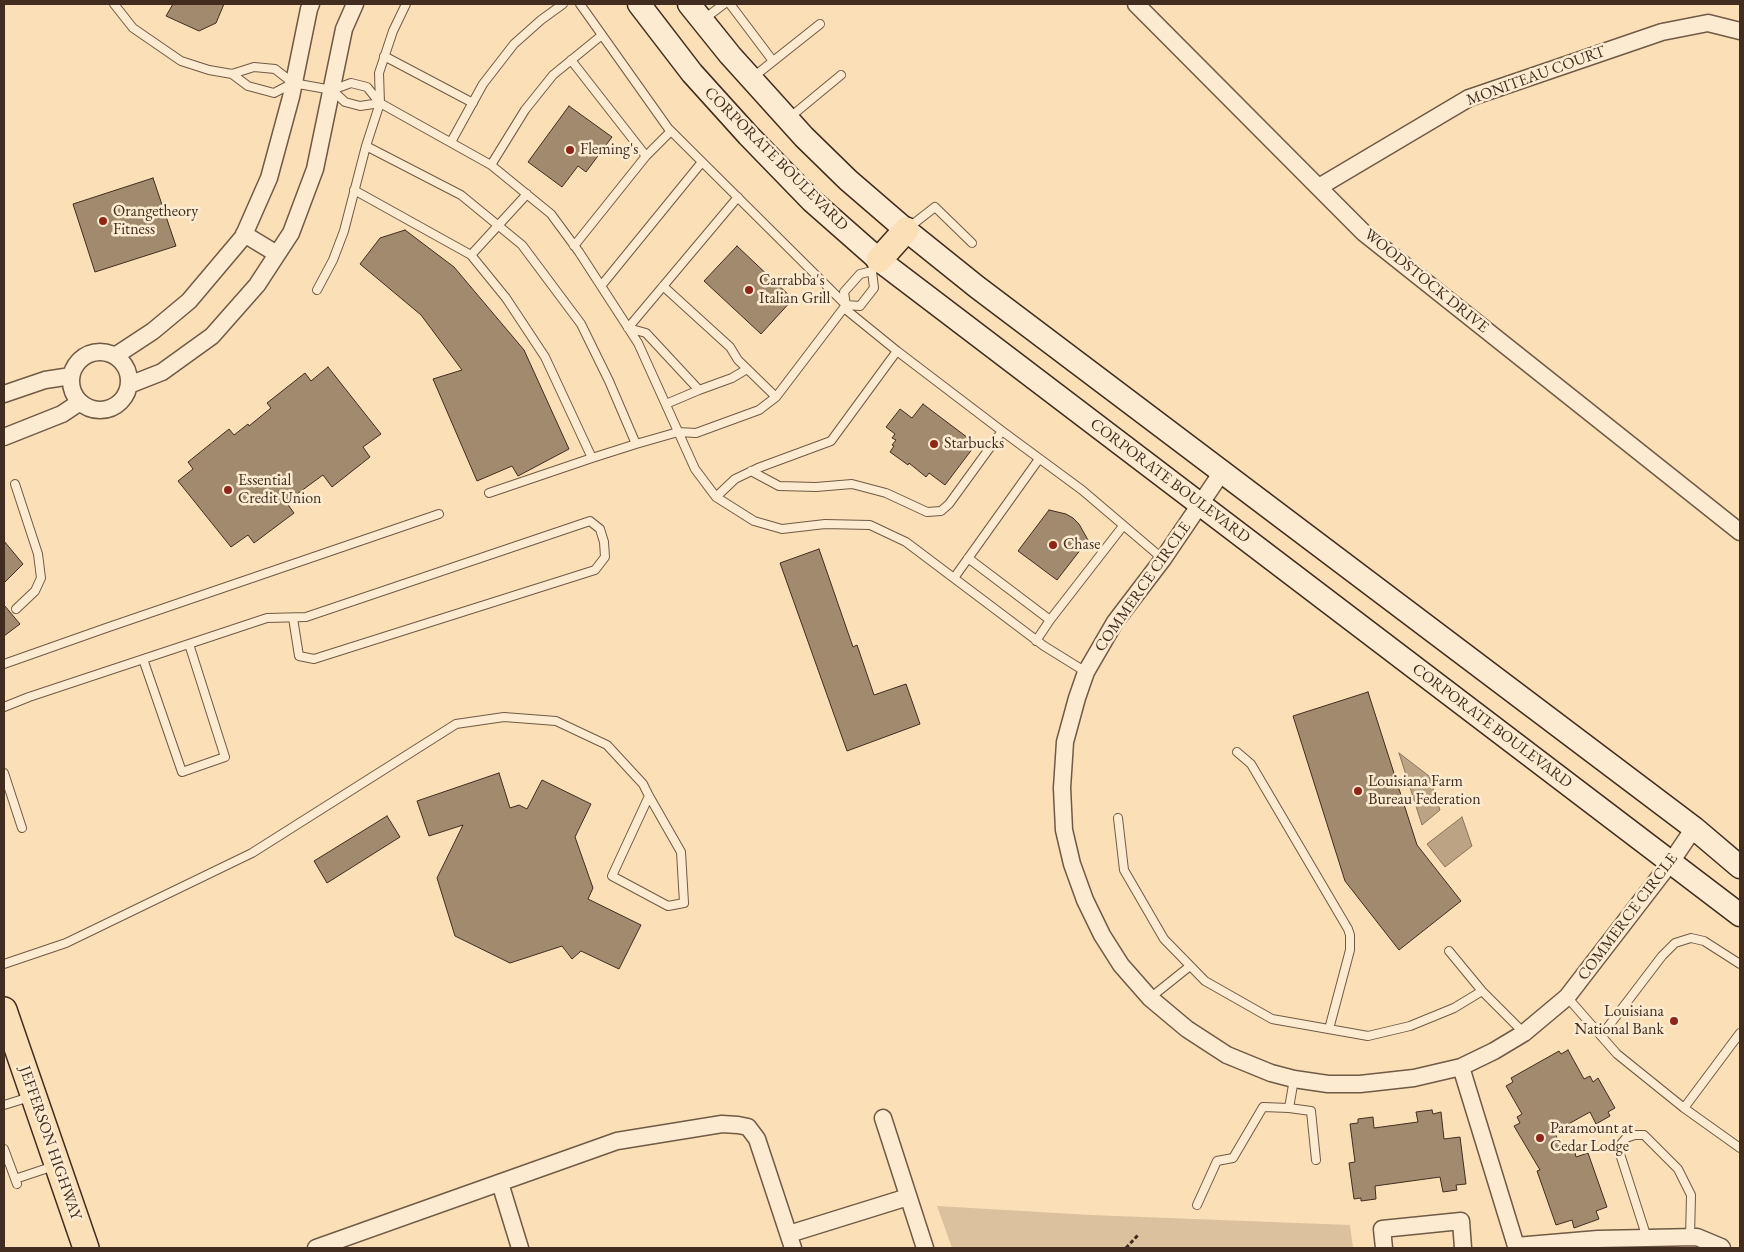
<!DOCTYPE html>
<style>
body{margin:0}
#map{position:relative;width:1744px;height:1252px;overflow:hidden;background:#fbe0b7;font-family:"EB Garamond",serif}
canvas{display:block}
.frame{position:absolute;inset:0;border:5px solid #412c1f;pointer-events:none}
</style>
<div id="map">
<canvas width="1744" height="1252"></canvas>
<div class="frame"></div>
</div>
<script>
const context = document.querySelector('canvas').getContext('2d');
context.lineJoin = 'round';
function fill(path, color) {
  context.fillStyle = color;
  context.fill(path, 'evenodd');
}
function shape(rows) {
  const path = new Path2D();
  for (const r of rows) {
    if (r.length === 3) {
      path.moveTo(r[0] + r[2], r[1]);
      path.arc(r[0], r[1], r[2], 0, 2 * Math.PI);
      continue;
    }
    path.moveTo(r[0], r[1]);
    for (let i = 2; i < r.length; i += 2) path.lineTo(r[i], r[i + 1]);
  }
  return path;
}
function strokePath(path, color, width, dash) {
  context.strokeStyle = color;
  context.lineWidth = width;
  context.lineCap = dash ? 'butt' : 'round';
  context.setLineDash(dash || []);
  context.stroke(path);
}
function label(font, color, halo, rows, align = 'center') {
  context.font = font + ' "EB Garamond",serif';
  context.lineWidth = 5;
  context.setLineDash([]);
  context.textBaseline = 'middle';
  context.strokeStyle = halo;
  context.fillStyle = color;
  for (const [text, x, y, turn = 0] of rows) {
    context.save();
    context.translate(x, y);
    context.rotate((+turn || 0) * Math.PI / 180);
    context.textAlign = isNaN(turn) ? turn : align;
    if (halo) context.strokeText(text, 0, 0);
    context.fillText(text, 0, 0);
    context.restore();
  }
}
const green = shape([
 [937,1206,1091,1215,1350,1225,1353,1248,952,1248]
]);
const water = shape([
 [1399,753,1429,776,1440,810,1422,825,1399,753],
 [1462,817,1472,846,1445,867,1427,844,1462,817]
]);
const building = shape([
 [173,4,224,4,216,23,199,31,166,16,173,4],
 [569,106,612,137,586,172,578,166,562,187,528,162,569,106],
 [153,178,176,246,95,272,73,204,153,178],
 [405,230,454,267,524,350,569,449,518,476,512,466,477,481,433,379,462,370,421,315,360,264,380,238,405,230],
 [737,246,793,299,761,334,704,281,737,246],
 [328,367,381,434,363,447,370,457,332,487,323,475,286,502,294,513,254,543,248,535,231,547,178,481,193,469,188,462,229,429,234,435,248,424,249,426,271,408,267,403,305,373,311,381,328,367],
 [923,404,976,444,945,485,929,473,926,477,909,463,908,465,890,452,894,446,892,445,896,440,892,438,895,434,886,427,900,409,912,418,923,404],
 [1049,510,1066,514,1073,518,1079,524,1088,540,1057,580,1018,551,1049,510],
 [4,541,23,564,4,583,4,541],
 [819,549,853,647,857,645,874,695,906,684,920,724,847,751,780,563,819,549],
 [4,605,20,624,4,636,4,605],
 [1368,692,1417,845,1461,901,1399,950,1345,881,1293,716,1368,692],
 [499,773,510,808,519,805,527,809,542,780,591,804,575,837,593,888,588,899,641,925,619,969,581,951,572,959,562,946,510,963,455,936,437,878,463,825,429,836,417,801,499,773],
 [387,816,400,837,327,883,314,861,387,816],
 [1568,1050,1584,1079,1590,1076,1593,1082,1598,1078,1615,1108,1608,1112,1610,1116,1596,1124,1590,1112,1554,1132,1565,1152,1574,1149,1576,1157,1588,1153,1607,1207,1596,1211,1599,1219,1574,1228,1572,1220,1556,1225,1537,1171,1540,1170,1514,1126,1520,1123,1517,1117,1522,1114,1506,1086,1513,1082,1511,1078,1559,1051,1561,1054,1568,1050],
 [1432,1110,1433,1114,1441,1112,1444,1139,1460,1137,1466,1184,1456,1185,1457,1190,1443,1192,1440,1177,1375,1186,1376,1199,1361,1201,1361,1198,1354,1199,1349,1163,1355,1162,1350,1124,1358,1123,1358,1119,1373,1117,1374,1128,1418,1122,1416,1112,1432,1110]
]);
const path = shape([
 [1126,1248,1138,1235]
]);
const lane = shape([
 [114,4,133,28,181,61,209,70,232,74,254,67,275,69,293,83,332,90,351,83,367,87,380,103,491,165,551,214,579,252,638,343,695,469,716,497,754,521,782,529,825,524,870,525,906,542,1044,646,1086,672],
 [406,4,393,31,379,73,380,103,366,146,461,195,522,245,581,324,609,381,636,444,678,432,696,433,759,410,776,397,846,305,668,128,580,4],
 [730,4,773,61],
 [704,19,724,4],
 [384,56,473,103],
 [571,60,646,156,671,131],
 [232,74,248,86,274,93,293,83],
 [752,78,820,24],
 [332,90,345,102,360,106,380,103],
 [789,118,841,75],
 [451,142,483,84,514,44,541,20,563,4],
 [491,165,525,110,553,75,602,35],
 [354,190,471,255,527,194],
 [908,228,935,207,972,243],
 [574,246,646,156],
 [471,255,506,298,545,357,592,458,636,444],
 [872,271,860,274,844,292,846,305,860,306,874,288,872,271,878,262],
 [601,286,702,162],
 [663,286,730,347,738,360,776,397],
 [317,290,333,260,344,231,366,146],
 [699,390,732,378,747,369],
 [666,404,699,390,646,333,628,328,738,197],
 [1002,431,1082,490,1163,559],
 [751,471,779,486,816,487,852,484,886,493,927,512,941,511,949,504,1002,431,897,351],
 [15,484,38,554,41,578,35,591,16,609],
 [489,493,592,458],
 [716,497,735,479,758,468,831,441,897,351,844,308],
 [968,558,1050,620,1036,641],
 [954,578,1039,459],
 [1050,620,1123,526],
 [143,659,182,772,225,757,189,644],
 [4,664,106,628,439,514],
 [4,707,29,697,267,618,306,617,590,521,600,529,604,542,605,557,595,570,314,659,299,656,293,618],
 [1237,752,1251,764,1348,929,1350,935,1350,950,1329,1029],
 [4,773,22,828],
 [1118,818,1124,870,1164,939,1205,981,1272,1019,1368,1036,1410,1026,1454,1008,1482,991],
 [1449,951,1482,991,1524,1033],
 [4,964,66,943,252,853,456,724,504,717,556,721,607,745,643,784,649,796,681,852,684,903,668,906,612,876,649,796],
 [1567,997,1617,1054,1684,1108,1740,1033],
 [1150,998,1190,966],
 [1601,1036,1662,956,1675,943,1691,938,1704,941,1740,964],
 [4,1105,30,1097],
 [1289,1108,1311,1111,1316,1160],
 [1684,1108,1740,1148],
 [4,1149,17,1184],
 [15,1179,54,1166],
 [1197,1205,1217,1161,1233,1158,1263,1107,1289,1108,1294,1079],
 [1647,1238,1620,1154,1620,1145,1626,1138,1635,1135,1644,1135,1678,1169,1691,1195,1690,1238]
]);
const street = shape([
 [1136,4,1364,233,1740,532],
 [1319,187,1469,98,1662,32,1708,23,1740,31],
 [244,234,277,254],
 [100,381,29],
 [115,356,153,331,189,301,243,237,269,178,291,97,309,9,311,4],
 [129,385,162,372,212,336,257,285,291,233,315,169,344,29,355,4],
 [4,394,45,380,71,376],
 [4,437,62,414,80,402],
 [1222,472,1163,559,1115,622,1086,672,1077,698,1065,742,1062,788,1064,830,1072,864,1085,900,1102,935,1121,965,1150,998,1187,1029,1227,1055,1271,1073,1294,1079,1328,1084,1360,1084,1414,1078,1461,1067,1494,1051,1524,1033,1567,997,1671,862,1694,828],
 [1461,1067,1516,1246,1598,1239,1697,1237,1721,1247,1722,1248],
 [883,1118,925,1248],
 [500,1183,520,1248],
 [789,1234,908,1197],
 [316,1248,617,1141,722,1124,738,1125,748,1127,757,1139,793,1248],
 [1384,1248,1382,1229,1461,1221,1463,1248]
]);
const secondary = shape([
 [639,4,692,73,748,135,812,201,879,260,1740,915],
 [689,4,730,55,804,137,848,180,906,230,977,287,1694,828,1740,867]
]);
const primary = shape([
 [879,260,906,230],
 [4,1010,86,1248]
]);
const markers = [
 [570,150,5,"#8f2418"],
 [103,221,5,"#8f2418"],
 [749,290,5,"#8f2418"],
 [934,444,5,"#8f2418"],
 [228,490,5,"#8f2418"],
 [1053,545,5,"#8f2418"],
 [1358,791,5,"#8f2418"],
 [1674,1021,5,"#8f2418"],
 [1540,1138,5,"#8f2418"]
];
const streetNames = [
 ["MONITEAU COURT",1536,76,-20],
 ["CORPORATE BOULEVARD",776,159,45],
 ["WOODSTOCK DRIVE",1426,281,39],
 ["CORPORATE BOULEVARD",1170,481,37],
 ["COMMERCE CIRCLE",1143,587,-55],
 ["CORPORATE BOULEVARD",1492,726,37],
 ["COMMERCE CIRCLE",1628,917,-53],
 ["JEFFERSON HIGHWAY",50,1143,71]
];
const poiNames = [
 ["Fleming's",580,150],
 ["Orangetheory",113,212],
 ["Fitness",113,230],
 ["Carrabba's",759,281],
 ["Italian Grill",759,299],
 ["Starbucks",944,444],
 ["Essential",238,481],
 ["Credit Union",238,499],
 ["Chase",1063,545],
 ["Louisiana Farm",1368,782],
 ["Bureau Federation",1368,800],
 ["Louisiana",1664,1012,"right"],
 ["National Bank",1664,1030,"right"],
 ["Paramount at",1550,1129],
 ["Cedar Lodge",1550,1147]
];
fill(green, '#dbc19d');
fill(water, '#bca383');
strokePath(water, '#8b735b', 1);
fill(building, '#a28a6e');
strokePath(building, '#412c1f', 1);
strokePath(lane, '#705945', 10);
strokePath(street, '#705945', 19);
strokePath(secondary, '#412c1f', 25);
strokePath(primary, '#412c1f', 28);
strokePath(path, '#412c1f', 3, [4, 2.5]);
strokePath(lane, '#fcebd0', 8);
strokePath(street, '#fcebd0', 16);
strokePath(secondary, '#fcebd0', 22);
strokePath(primary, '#fbe0b7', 25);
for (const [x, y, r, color] of markers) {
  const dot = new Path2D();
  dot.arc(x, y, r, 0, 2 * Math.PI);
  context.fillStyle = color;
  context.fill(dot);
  strokePath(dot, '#fcebd0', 2);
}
label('16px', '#412c1f', '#fcebd0', streetNames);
label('16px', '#412c1f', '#fcebd0', poiNames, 'left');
</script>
